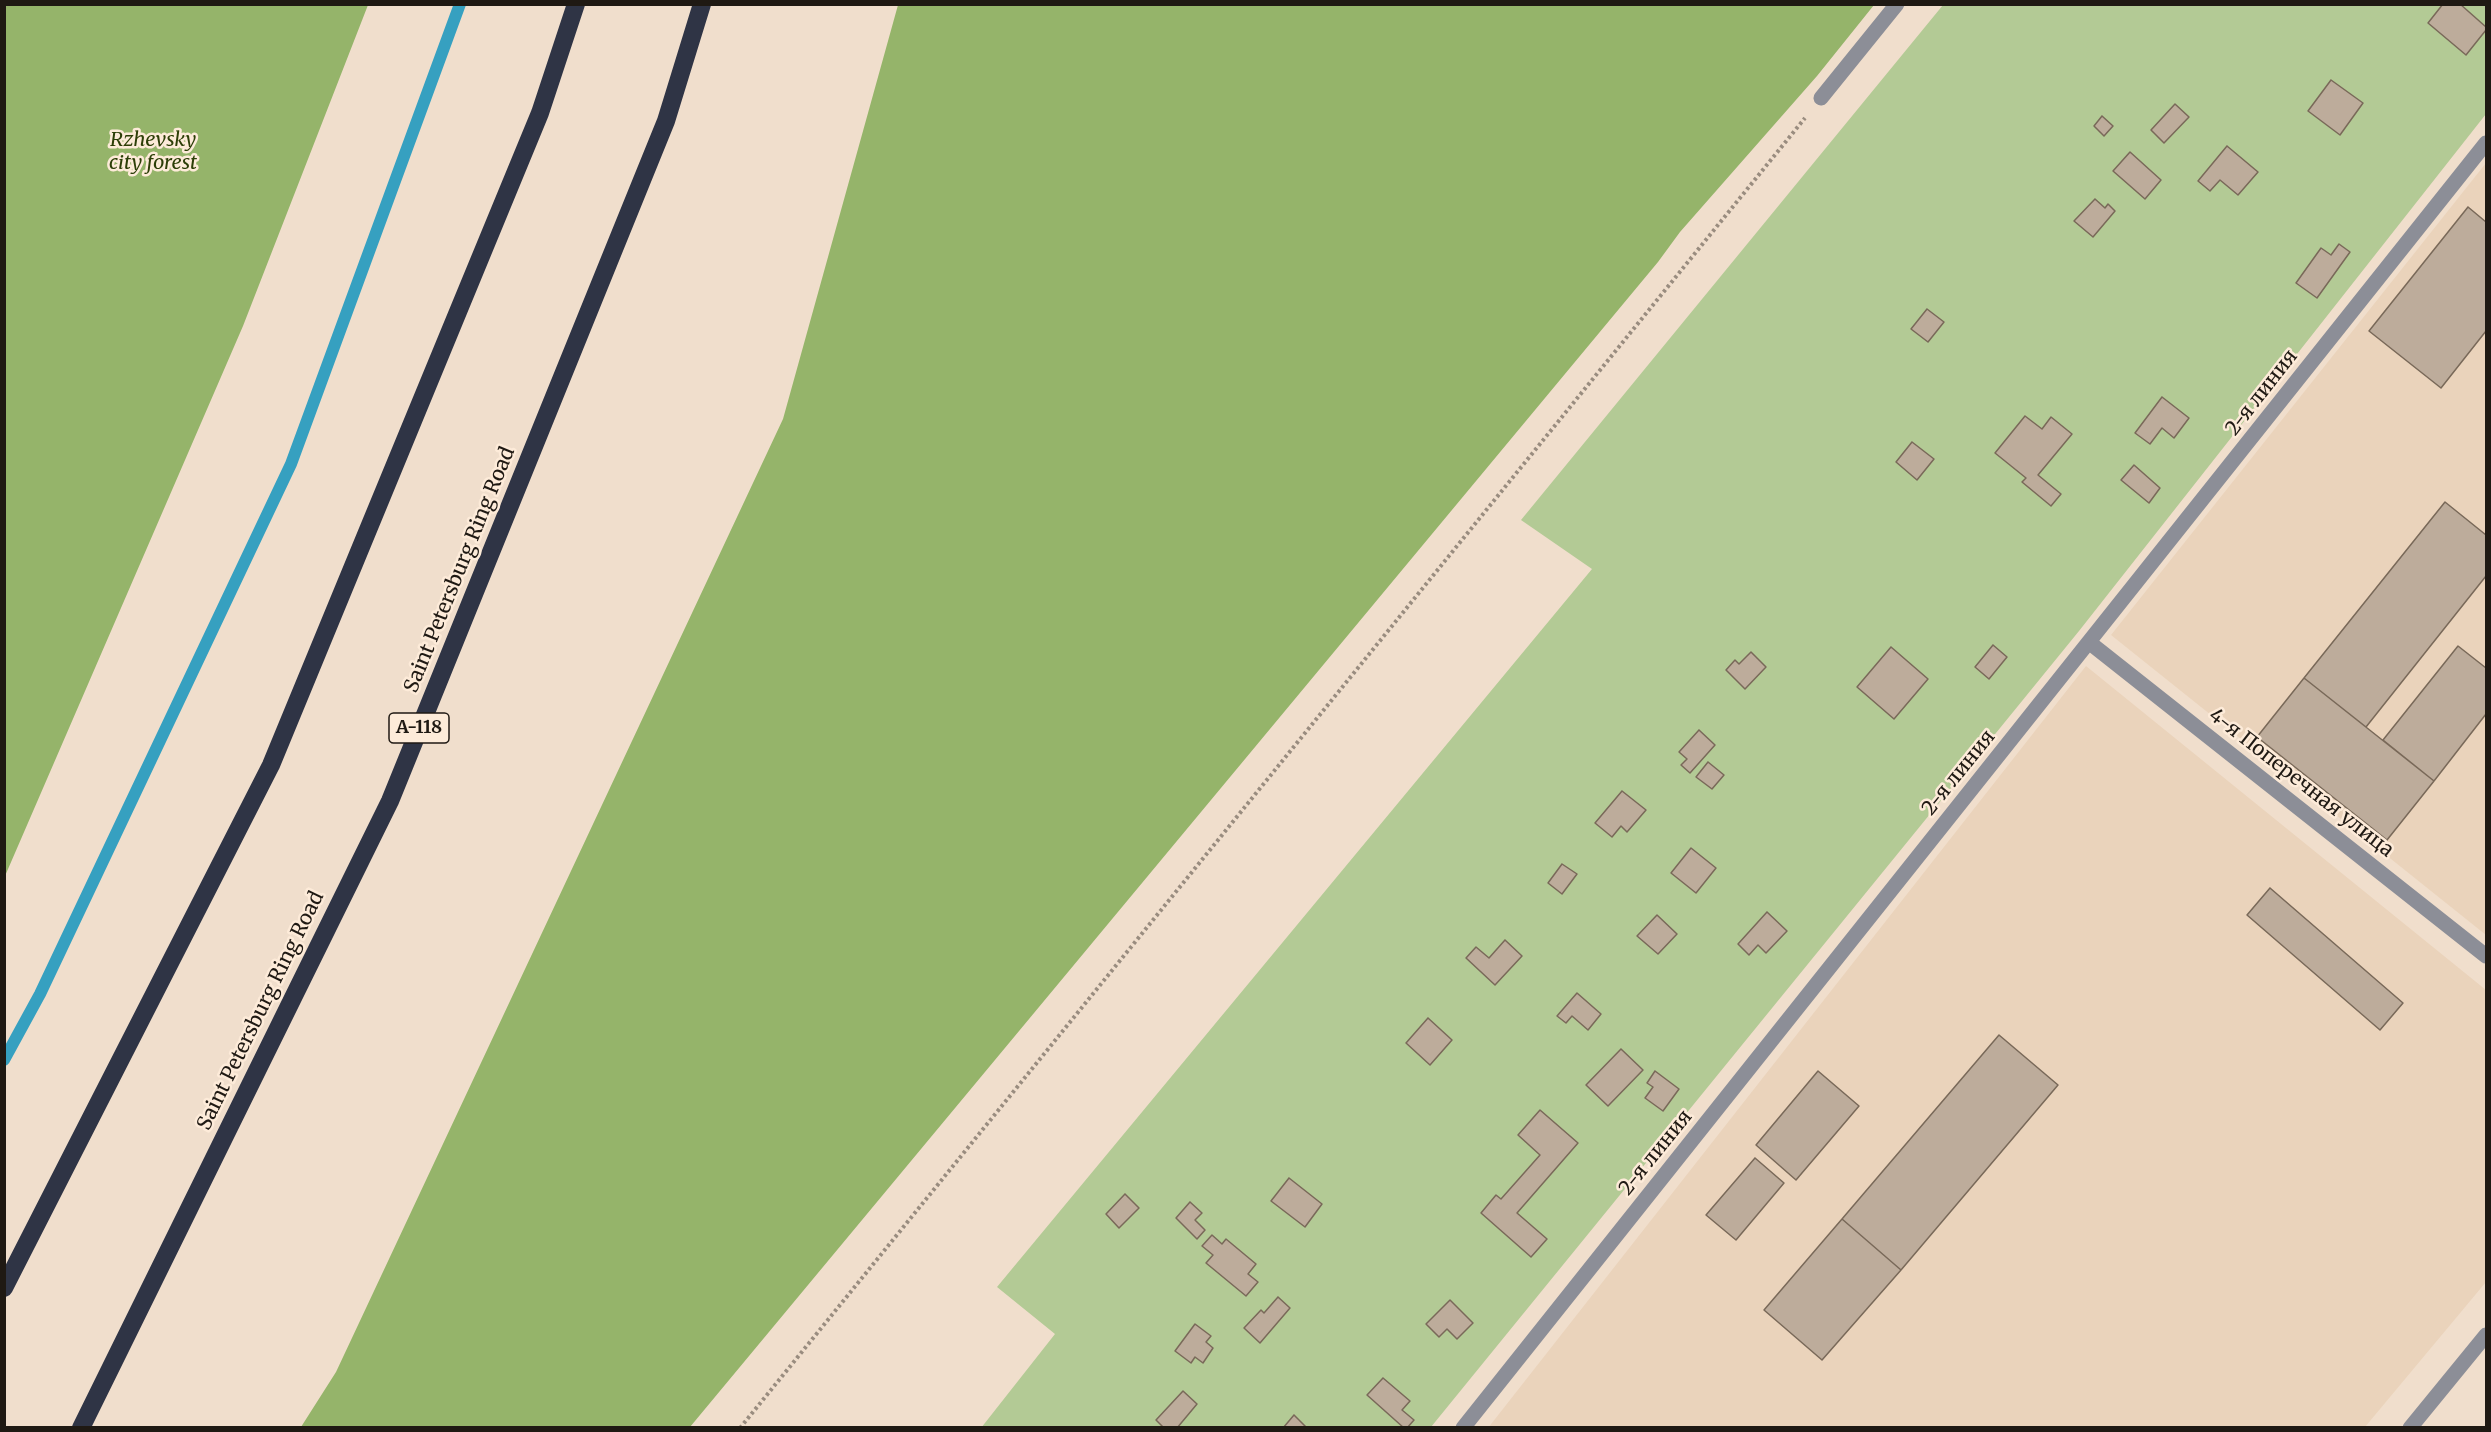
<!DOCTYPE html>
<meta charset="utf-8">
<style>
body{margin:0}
#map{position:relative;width:2491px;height:1432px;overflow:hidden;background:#f0decc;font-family:Merriweather,serif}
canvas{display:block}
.frame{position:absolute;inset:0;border:6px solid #1f1913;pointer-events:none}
</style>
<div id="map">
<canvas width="2491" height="1432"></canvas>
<div class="frame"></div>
</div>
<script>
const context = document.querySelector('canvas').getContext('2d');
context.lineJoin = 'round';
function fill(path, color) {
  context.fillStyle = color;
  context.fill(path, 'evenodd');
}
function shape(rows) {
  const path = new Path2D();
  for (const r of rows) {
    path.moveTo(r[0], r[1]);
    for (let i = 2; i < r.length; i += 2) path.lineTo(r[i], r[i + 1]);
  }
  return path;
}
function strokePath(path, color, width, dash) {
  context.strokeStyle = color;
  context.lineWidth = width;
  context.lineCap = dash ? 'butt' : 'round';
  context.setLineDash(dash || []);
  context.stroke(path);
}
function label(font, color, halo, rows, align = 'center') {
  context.font = font + ' Merriweather,serif';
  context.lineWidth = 5;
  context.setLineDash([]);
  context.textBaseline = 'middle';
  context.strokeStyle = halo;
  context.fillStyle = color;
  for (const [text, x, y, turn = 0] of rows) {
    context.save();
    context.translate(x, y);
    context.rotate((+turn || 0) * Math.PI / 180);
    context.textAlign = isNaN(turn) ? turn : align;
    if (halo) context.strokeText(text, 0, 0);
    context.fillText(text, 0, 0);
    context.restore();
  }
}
const built = shape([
 [2486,163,2486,935,2111,635],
 [2086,666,2486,990,2486,1282,2365,1427,1488,1428]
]);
const green = shape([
 [1943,5,2486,5,2486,114,2079,631,1431,1427,981,1428,1055,1334,997,1287,1592,569,1521,520]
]);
const forest = shape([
 [5,4,368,5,243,326,5,876],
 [898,5,1874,5,1817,76,1680,232,1658,262,690,1427,301,1427,336,1372,783,419]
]);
const stream = shape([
 [4,1060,40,994,291,464,460,4]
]);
const building = shape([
 [2443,4,2460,4,2486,27,2486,30,2466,55,2428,23,2443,4],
 [2331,80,2363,103,2340,135,2308,111,2331,80],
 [2175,104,2189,117,2164,143,2151,130,2175,104],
 [2102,116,2113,126,2104,136,2094,126,2102,116],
 [2227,146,2258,172,2238,195,2220,180,2210,191,2198,181,2227,146],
 [2130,152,2161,180,2145,199,2113,171,2130,152],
 [2095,199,2105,208,2108,204,2115,211,2093,237,2074,221,2095,199],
 [2468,207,2486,222,2486,331,2441,388,2369,331,2468,207],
 [2339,244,2350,252,2317,298,2296,283,2321,248,2331,255,2339,244],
 [1927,309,1944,322,1928,342,1911,329,1927,309],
 [2162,397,2189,418,2174,438,2162,428,2150,444,2135,433,2162,397],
 [2025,416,2042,429,2051,417,2072,434,2038,475,2061,494,2051,506,2022,482,2026,478,1995,453,2025,416],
 [1912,442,1934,459,1917,480,1896,462,1912,442],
 [2134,465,2160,488,2149,503,2121,480,2134,465],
 [2445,502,2486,535,2486,576,2366,727,2304,678,2445,502],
 [1993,645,2007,657,1989,679,1975,667,1993,645],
 [2458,646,2486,668,2486,714,2434,781,2383,740,2458,646],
 [1891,647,1928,679,1894,719,1857,687,1891,647],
 [1751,652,1766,667,1745,689,1726,670,1735,660,1739,664,1751,652],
 [2304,678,2434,781,2387,840,2257,737,2304,678],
 [1699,730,1715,745,1690,773,1681,765,1687,759,1679,752,1699,730],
 [1708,762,1724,775,1712,789,1696,777,1708,762],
 [1622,791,1646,810,1627,832,1621,826,1612,837,1595,823,1622,791],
 [1691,848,1716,868,1696,893,1671,873,1691,848],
 [1562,864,1577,874,1562,894,1548,883,1562,864],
 [2270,888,2403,1003,2380,1030,2247,915,2270,888],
 [1767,912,1787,931,1766,953,1758,945,1749,955,1738,944,1767,912],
 [1657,915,1677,934,1658,954,1637,936,1657,915],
 [1505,940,1522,956,1495,985,1466,958,1476,947,1489,958,1505,940],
 [1577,993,1601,1014,1588,1030,1572,1016,1566,1023,1557,1016,1577,993],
 [1428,1018,1452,1040,1430,1065,1406,1043,1428,1018],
 [1999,1035,2058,1085,1901,1270,1842,1219,1999,1035],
 [1621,1049,1643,1070,1608,1106,1586,1085,1621,1049],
 [1655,1071,1679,1089,1663,1111,1645,1098,1653,1087,1647,1083,1655,1071],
 [1818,1071,1859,1106,1796,1180,1756,1145,1818,1071],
 [1540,1110,1578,1143,1517,1213,1547,1239,1531,1257,1481,1213,1496,1195,1501,1199,1540,1155,1518,1135,1540,1110],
 [1755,1158,1784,1183,1736,1240,1706,1215,1755,1158],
 [1289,1178,1322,1204,1305,1227,1271,1201,1289,1178],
 [1125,1194,1139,1208,1119,1228,1106,1214,1125,1194],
 [1190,1202,1202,1213,1195,1220,1205,1230,1197,1239,1176,1218,1190,1202],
 [1842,1219,1901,1270,1822,1360,1764,1310,1842,1219],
 [1212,1235,1222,1244,1226,1239,1256,1264,1248,1274,1258,1282,1246,1296,1206,1263,1213,1255,1202,1246,1212,1235],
 [1278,1297,1290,1308,1260,1343,1244,1328,1261,1310,1264,1313,1278,1297],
 [1450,1300,1473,1323,1457,1339,1447,1329,1439,1337,1426,1324,1450,1300],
 [1195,1324,1211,1336,1206,1342,1213,1348,1203,1363,1195,1357,1191,1363,1175,1351,1195,1324],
 [1383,1378,1410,1401,1402,1410,1414,1420,1407,1428,1404,1428,1367,1395,1383,1378],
 [1183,1391,1197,1404,1177,1428,1164,1428,1156,1420,1183,1391],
 [1294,1415,1307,1428,1283,1428,1294,1415]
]);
const path = shape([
 [740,1428,1805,118]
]);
const minor = shape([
 [1821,98,1897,4],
 [2090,643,2486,956],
 [1463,1428,2486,143],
 [2410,1428,2486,1335]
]);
const highway = shape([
 [4,1288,271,765,540,113,576,4],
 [81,1428,390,801,666,121,702,4]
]);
const shields = [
 [419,728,60]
];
const shieldNames = [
 ["А-118",419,728]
];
const parkNames = [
 ["Rzhevsky",153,140],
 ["city forest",153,163]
];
const streetNames = [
 ["2-я линия",2262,393,-52],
 ["Saint Petersburg Ring Road",460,570,-68],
 ["2-я линия",1959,773,-51],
 ["4-я Поперечная улица",2301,783,38],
 ["Saint Petersburg Ring Road",261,1011,-64],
 ["2-я линия",1656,1153,-51]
];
fill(built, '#ead3bb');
fill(green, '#b3ca95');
fill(forest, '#95b46a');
strokePath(stream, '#36a0c0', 12);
fill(building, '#bdac9b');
strokePath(building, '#796959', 1.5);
strokePath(path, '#998c7f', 4, [3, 3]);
strokePath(minor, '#8c8e97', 15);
strokePath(highway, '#2f3445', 18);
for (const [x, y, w] of shields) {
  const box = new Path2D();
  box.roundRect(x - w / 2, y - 15, w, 30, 4.5);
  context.fillStyle = '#fdebd9';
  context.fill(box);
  strokePath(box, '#1f1913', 1.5);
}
label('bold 18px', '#1f1913', null, shieldNames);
label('italic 20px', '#2c3e07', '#fdebd9', parkNames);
label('20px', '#1f1913', '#fdebd9', streetNames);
</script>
